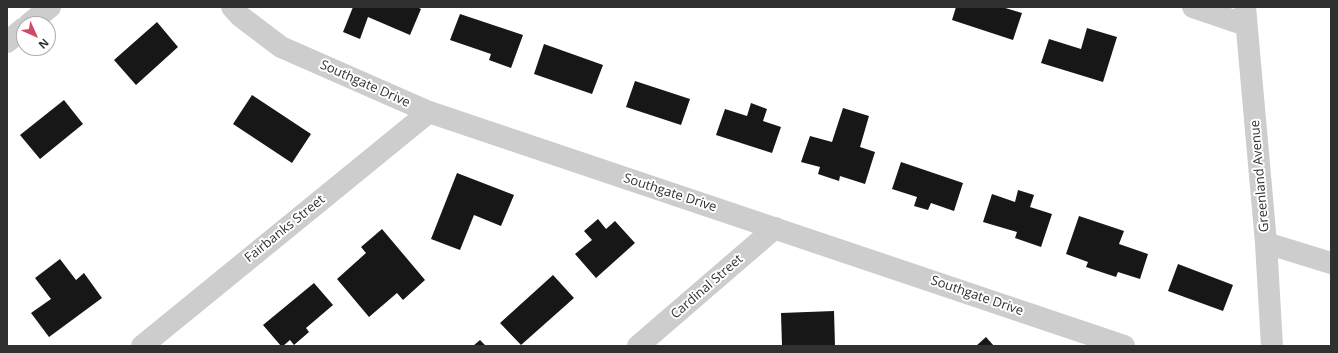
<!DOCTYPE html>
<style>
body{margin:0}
#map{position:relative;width:1338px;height:353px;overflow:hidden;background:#fff;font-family:"Open Sans",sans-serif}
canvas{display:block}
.frame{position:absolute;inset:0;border:8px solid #303030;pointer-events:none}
.north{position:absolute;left:16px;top:16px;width:40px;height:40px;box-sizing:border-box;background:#fff;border:1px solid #acacac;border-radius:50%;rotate:135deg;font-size:11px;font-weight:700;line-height:16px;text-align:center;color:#303030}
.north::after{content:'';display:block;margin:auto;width:14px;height:18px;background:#d04a68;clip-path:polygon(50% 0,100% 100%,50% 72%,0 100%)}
</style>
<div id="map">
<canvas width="1338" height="353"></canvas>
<div class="frame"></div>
<div class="north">N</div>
</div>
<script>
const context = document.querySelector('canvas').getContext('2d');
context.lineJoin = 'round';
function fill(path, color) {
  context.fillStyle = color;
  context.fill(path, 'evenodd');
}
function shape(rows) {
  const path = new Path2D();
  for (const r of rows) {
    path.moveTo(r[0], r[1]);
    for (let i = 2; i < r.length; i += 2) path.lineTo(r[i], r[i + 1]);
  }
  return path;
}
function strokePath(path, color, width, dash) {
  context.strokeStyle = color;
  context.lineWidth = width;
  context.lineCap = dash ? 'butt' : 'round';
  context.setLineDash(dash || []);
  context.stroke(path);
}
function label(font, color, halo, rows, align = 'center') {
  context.font = font + ' "Open Sans",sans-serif';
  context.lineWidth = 4;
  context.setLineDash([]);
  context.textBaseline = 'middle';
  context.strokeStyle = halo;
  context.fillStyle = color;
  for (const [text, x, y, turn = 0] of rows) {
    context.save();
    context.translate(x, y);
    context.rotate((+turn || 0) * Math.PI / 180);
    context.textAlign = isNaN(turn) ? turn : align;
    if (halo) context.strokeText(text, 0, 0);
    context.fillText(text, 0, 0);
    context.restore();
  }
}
const building = shape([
 [353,7,417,7,421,9,410,35,368,17,360,39,343,32],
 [956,7,1002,7,1022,13,1013,40,952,20],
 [460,14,523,35,511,68,489,60,491,54,450,40],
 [157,22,178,47,136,85,114,60],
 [1087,28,1117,37,1103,82,1041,63,1049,39,1081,49],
 [544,44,603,65,592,94,534,74],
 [635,81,690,99,681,125,626,107],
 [252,95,311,134,292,163,233,124],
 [64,100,83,124,40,159,20,135],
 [751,103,767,109,763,121,781,127,772,153,716,135,725,109,747,116],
 [843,108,869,116,860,147,875,152,865,184,840,176,839,181,818,174,820,167,801,162,810,136,832,142],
 [901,162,963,183,954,211,931,203,928,210,914,206,917,197,892,189],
 [457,173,514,195,501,226,474,215,460,250,431,239],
 [1018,190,1034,195,1030,207,1052,214,1041,247,1015,238,1017,232,983,222,992,194,1015,202],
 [1079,216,1124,231,1119,244,1148,254,1140,279,1118,272,1116,277,1086,267,1088,262,1066,254],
 [598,219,606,229,615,221,635,243,596,278,575,254,592,240,584,231],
 [382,229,425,280,403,300,397,293,369,317,337,279,366,253,361,247],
 [60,259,76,280,84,273,102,298,49,337,31,313,51,299,35,278],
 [1178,264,1233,285,1223,311,1168,291],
 [553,275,574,298,521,345,500,323],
 [314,283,333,305,306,328,309,332,294,345,290,340,283,346,281,346,263,325],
 [834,311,835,346,782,346,781,313],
 [986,337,994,346,976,346],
 [480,340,486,346,473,346]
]);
const minor = shape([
 [232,7,240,16,281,47,429,112,1124,346],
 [1193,7,1246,25],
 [1245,7,1266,243,1272,346],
 [29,24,50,7],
 [7,42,24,28],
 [1266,243,1331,263],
 [142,346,429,112],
 [638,346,775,228]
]);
const streetNames = [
 ["Southgate Drive",365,84,24],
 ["Greenland Avenue",1260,176,-95],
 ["Southgate Drive",670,193,18],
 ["Fairbanks Street",285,229,-39],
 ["Cardinal Street",707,287,-41],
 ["Southgate Drive",977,296,19]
];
fill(building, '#171717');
strokePath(minor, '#cdcdcd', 22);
label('13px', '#303030', '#fff', streetNames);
</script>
